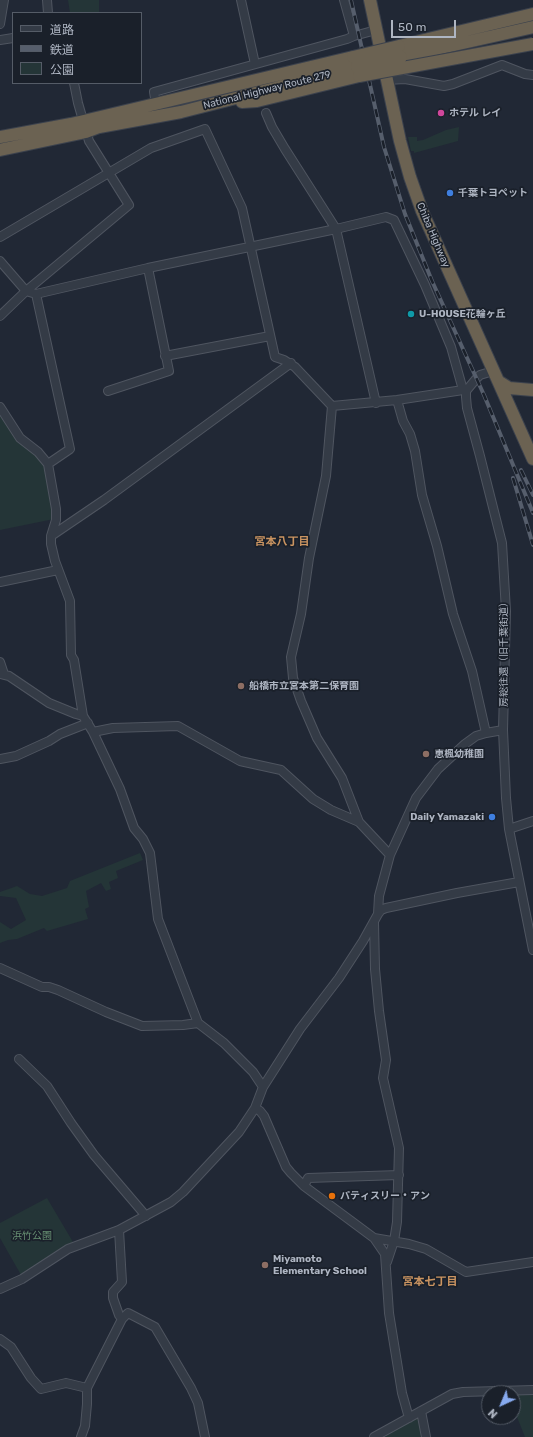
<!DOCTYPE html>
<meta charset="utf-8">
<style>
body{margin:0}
#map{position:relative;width:533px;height:1437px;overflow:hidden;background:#212835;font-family:Rubik,"Noto Sans JP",sans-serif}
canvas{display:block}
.legend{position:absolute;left:12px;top:12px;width:130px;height:72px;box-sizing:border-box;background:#1a202a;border:1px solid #555c67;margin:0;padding:5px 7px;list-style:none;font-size:12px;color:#aeb5c2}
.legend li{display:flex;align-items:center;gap:8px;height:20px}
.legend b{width:20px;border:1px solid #555c67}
.north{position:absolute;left:481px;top:1385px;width:40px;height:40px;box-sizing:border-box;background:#1a202a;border:1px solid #555c67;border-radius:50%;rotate:224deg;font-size:11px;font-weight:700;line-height:16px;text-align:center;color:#aeb5c2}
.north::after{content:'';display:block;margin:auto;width:14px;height:18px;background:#87aaef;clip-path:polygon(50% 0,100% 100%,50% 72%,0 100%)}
.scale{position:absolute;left:391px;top:20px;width:65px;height:18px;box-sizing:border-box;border:2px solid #aeb5c2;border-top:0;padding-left:5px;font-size:12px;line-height:14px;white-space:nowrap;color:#aeb5c2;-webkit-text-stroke:3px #1a202a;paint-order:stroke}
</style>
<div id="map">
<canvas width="533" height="1437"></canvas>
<ul class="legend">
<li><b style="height:5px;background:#343b46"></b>道路</li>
<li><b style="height:5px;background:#565e6c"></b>鉄道</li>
<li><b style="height:11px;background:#243537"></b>公園</li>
</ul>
<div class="north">N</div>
<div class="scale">50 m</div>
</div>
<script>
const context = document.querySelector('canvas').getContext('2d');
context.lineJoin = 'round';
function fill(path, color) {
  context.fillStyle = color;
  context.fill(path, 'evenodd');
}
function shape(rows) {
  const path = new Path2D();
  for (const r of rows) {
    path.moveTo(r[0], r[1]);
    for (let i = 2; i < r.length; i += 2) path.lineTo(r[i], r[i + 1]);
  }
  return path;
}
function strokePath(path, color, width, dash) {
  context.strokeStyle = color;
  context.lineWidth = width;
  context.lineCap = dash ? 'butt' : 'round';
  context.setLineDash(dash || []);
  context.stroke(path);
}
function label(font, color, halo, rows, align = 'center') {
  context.font = font + ' Rubik,"Noto Sans JP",sans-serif';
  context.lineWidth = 3.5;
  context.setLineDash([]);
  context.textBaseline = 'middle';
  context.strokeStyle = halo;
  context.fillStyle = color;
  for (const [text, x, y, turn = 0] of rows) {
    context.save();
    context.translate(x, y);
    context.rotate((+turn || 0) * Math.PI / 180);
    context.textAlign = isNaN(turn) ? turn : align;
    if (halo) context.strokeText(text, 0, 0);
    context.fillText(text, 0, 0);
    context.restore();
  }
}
const green = shape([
 [68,0,99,0,99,13,70,13],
 [459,127,458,141,414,153,414,151,411,151,408,137,417,137,417,141,423,140,446,130],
 [0,413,45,464,54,519,0,530],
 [140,853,143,860,116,871,118,878,109,882,111,889,106,891,101,883,86,891,89,907,85,909,88,919,47,931,44,928,17,939,8,940,0,943,0,922,11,929,26,920,16,898,0,896,0,892,17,886,30,894,42,896,67,888,70,881],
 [47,1198,73,1242,21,1275,0,1238,0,1223],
 [533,1393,533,1437,525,1437,513,1407,513,1394],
 [419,1415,423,1437,386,1437,385,1435]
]);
const minor = shape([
 [47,0,48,13],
 [241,0,255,64],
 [0,24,4,0],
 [354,36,376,30],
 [0,40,13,38],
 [387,80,405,79,444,86,453,84,502,65,525,74,533,75],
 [156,104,154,92,347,39,354,36,344,0],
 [266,113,272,127,285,149,336,229,376,403],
 [0,237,151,148,205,129,242,208,275,357,284,360,295,367,332,406,397,400,463,390,466,391],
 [0,261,26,291,36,294,148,268,336,229,386,217,394,220,425,285,451,347,463,390],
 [36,294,70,449,48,464],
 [0,316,26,291,129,205,89,141,78,103,74,83],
 [165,356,270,336],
 [493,371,480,375,476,379,466,391,466,397,467,408,480,456,502,543,506,611,503,730,506,798,509,829,533,950],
 [108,391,169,371,148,268],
 [397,400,403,421,410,434,415,451,422,495,437,546,453,614,472,671,486,733],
 [332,406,326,476,309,558,301,614,291,657,293,678,301,701,317,738,342,778,359,822],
 [0,407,20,438,38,452,48,464,56,509,56,520,51,536,51,544,55,561,70,601,71,655,74,660,83,716,93,732,120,789,134,828,143,839,150,853,158,919,198,1023,224,1043,253,1072,263,1087],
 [51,536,104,500,291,363],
 [0,582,58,570],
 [0,662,4,674],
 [0,674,9,676,49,703,76,714,83,716],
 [93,732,113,728,178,726,240,761,281,770,313,799,331,810,359,822,390,855],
 [0,759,16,756,49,741,60,734,88,723],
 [509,829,533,821],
 [378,914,379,896,390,855,416,798,438,769,465,744,476,736,486,733,503,730],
 [374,922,375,969,379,1011,386,1060,383,1078,399,1148,397,1222,394,1241,387,1262],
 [0,968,42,987,49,987,58,990,106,1012,142,1026,183,1025,198,1023],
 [19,1059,47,1086,71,1123,94,1155,146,1216],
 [255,1108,260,1111,264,1116,286,1167,291,1173,304,1186,374,1238,385,1254,389,1313,402,1393,409,1418],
 [304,1186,308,1178,399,1175],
 [374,1238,409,1244,426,1249,466,1272,533,1262],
 [0,1289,22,1279,68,1249,119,1230,171,1202,183,1192,239,1132,255,1108,263,1087,300,1029,339,978,363,941,378,914,381,910,386,908,457,893,519,882],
 [122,1319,128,1313,155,1327,191,1388,198,1403,205,1437],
 [0,1339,11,1347,31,1378,41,1389,66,1383,87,1388],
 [421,1411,426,1437],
 [81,1437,85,1426,87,1404,87,1388,122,1319,119,1315,113,1298,113,1292,122,1282,119,1230],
 [374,1437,452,1394,463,1392,533,1390]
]);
const highway = shape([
 [370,0,400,141,410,177,422,211,533,459],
 [399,46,533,14],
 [401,57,533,27],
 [242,102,257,101,359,76],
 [0,137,71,124,353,57],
 [0,150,86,132,99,127,181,112,357,67],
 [498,381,509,388,533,390]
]);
const rail = shape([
 [351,0,384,147,405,214,432,281,484,395,533,513],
 [521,470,533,495],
 [513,478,533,545]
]);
const highwayBridge = shape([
 [353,57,399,46],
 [357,67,401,57],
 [359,76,533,44]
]);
const markers = [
 [441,113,4,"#d1479c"],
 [450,193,4,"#3f7fe0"],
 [411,314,4,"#0f9aa8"],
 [241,686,4,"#8d6e63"],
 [426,754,4,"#8d6e63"],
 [492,817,4,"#3f7fe0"],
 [332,1196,4,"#e8710a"],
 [265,1265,4,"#8d6e63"]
];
const streetNames = [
 ["National Highway Route 279",267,90,-14],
 ["Chiba Highway",433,235,67],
 ["房総往還（旧千葉街道）",504,652,-90]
];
const poiNames = [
 ["ホテル レイ",449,113],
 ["千葉トヨペット",458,193],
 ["U-HOUSE花輪ヶ丘",419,314],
 ["船橋市立宮本第二保育園",249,686],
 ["恵楓幼稚園",434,754],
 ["Daily Yamazaki",484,817,"right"],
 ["パティスリー・アン",340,1196],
 ["Miyamoto",273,1259],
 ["Elementary School",273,1271]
];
const parkNames = [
 ["浜竹公園",32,1236]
];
const neighbourhoodNames = [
 ["宮本八丁目",282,542],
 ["宮本七丁目",430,1282]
];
fill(green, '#243537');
strokePath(minor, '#4f5560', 10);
strokePath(highway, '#3c424d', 14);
strokePath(minor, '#343b46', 8);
strokePath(highway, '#6b6252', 12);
strokePath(rail, '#565e6c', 4);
strokePath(rail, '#1a202a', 2.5, [8]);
strokePath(highwayBridge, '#3c424d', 14, []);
strokePath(highwayBridge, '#6b6252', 12);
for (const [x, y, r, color] of markers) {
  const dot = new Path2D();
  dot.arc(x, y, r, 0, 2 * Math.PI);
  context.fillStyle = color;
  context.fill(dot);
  strokePath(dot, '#1a202a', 1.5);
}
label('10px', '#aeb5c2', '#1a202a', streetNames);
label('bold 10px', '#aeb5c2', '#1a202a', poiNames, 'left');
label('10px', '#689173', '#1a202a', parkNames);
label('bold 11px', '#ca9461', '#1a202a', neighbourhoodNames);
</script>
